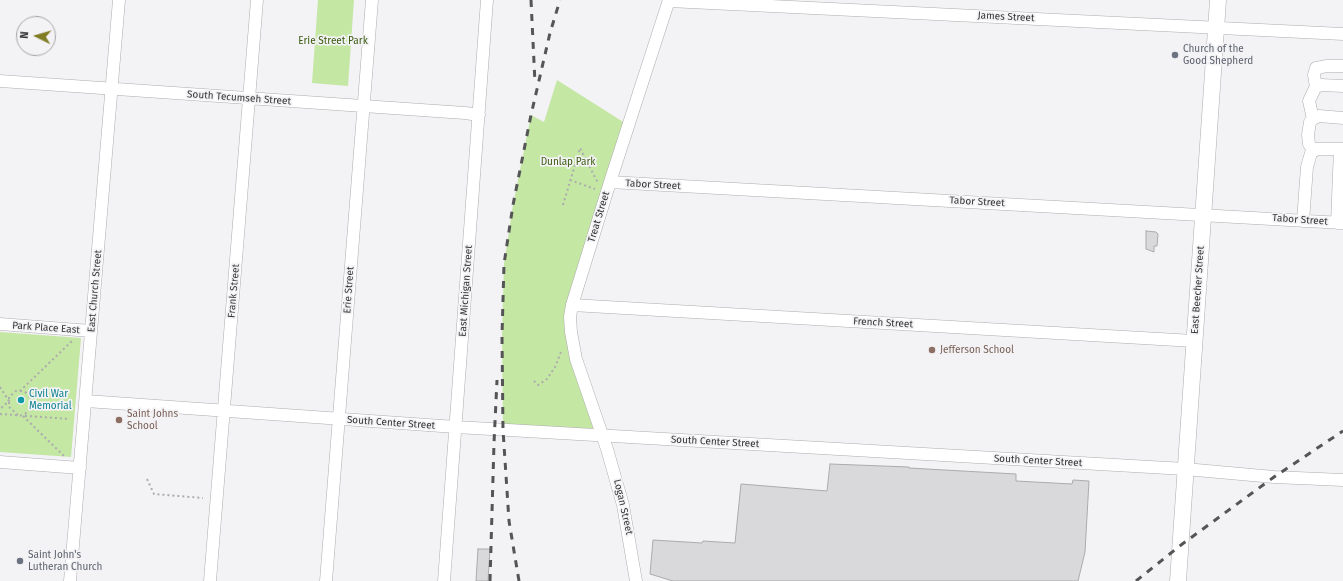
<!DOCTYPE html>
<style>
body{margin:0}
#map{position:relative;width:1343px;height:581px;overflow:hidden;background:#f3f2f5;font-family:"Fira Sans",sans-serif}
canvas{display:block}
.north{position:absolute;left:16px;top:16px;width:40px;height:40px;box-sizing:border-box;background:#f3f2f5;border:1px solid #a7a6a8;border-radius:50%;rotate:275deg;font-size:11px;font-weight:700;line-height:16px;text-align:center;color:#353435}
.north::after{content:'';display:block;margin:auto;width:14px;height:18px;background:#807d24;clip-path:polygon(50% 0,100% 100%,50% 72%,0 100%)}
</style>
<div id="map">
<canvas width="1343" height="581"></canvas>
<div class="north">N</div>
</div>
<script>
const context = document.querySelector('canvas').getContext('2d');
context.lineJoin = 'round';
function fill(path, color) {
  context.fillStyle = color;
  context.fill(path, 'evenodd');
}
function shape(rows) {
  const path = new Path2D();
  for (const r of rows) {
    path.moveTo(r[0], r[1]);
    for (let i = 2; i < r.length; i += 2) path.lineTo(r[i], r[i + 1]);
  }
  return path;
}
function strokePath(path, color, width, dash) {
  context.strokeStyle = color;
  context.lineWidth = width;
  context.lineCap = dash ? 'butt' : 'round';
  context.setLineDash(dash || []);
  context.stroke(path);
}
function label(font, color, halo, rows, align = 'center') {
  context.font = font + ' "Fira Sans",sans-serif';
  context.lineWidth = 3.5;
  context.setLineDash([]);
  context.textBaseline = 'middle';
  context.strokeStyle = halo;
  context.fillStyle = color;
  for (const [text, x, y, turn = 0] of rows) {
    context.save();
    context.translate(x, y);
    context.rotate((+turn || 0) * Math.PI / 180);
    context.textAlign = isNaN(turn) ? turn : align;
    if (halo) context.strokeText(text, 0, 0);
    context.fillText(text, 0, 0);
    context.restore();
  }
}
const green = shape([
 [318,0,354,0,348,86,312,83],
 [557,80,628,125,570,317,603,435,503,430,502,336,504,264,513,205,531,115,544,122],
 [0,332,81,338,71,457,0,452]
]);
const building = shape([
 [1146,231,1156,232,1158,234,1157,246,1154,246,1154,252,1146,249,1146,231],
 [830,464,909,467,909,468,1016,474,1016,481,1072,484,1073,480,1089,481,1085,552,1078,581,673,581,650,574,653,540,702,543,703,541,735,543,741,484,827,491,830,464],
 [478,549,490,549,488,581,476,581,478,549]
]);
const path = shape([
 [570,180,595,189],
 [563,205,580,148,598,183],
 [534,381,538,385,547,379,555,367,561,352],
 [0,387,9,401,0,409],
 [20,391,25,392,31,398,31,408,23,416,64,456],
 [0,414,70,419],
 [18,415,9,407,9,397,16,391,20,391,72,341],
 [147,479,154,494,203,498]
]);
const minor = shape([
 [669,1,1343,34],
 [0,81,465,113,479,115],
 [1316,87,1314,75,1316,68,1327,66,1343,66],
 [1313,119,1309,101,1315,88,1321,85,1343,86],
 [1314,151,1309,144,1308,135,1310,122,1313,119,1319,116,1343,118],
 [610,182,1343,223],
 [1303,221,1307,167,1311,153,1317,149,1343,149],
 [1337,223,1340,149],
 [572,305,1194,341],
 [0,324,91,331],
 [86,401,456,427,1185,469,1274,477,1343,480],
 [0,462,80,468],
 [70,581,119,0],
 [210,581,257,0],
 [326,581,372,0],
 [444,581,487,0],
 [636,581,623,505,607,449,576,359,571,332,570,317,572,305,610,182,669,0]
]);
const major = shape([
 [1178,581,1218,0]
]);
const rail = shape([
 [531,0,535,83],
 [490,581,494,443,497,380],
 [519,581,509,521,503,430,502,336,504,264,513,205,531,115,550,33,560,0],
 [1136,581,1181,545,1274,477,1343,431]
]);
const markers = [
 [1175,55,4,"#6b7280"],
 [932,350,4,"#8d6e63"],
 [21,400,4,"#0f9aa8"],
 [119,420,4,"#8d6e63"],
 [20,561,4,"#6b7280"]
];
const streetNames = [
 ["James Street",1006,17,3],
 ["South Tecumseh Street",239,98,4],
 ["Tabor Street",653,185,3],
 ["Tabor Street",977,202,3],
 ["Treat Street",599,217,-73],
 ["Tabor Street",1300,220,4],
 ["Erie Street",349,290,-86],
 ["East Beecher Street",1198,290,-86],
 ["East Church Street",95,291,-85],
 ["Frank Street",234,291,-85],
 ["East Michigan Street",466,291,-86],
 ["French Street",883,323,3],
 ["Park Place East",46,328,4],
 ["South Center Street",391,423,4],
 ["South Center Street",715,442,3],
 ["South Center Street",1038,461,3],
 ["Logan Street",623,507,77]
];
const parkNames = [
 ["Erie Street Park",333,41],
 ["Dunlap Park",568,162]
];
const worshipNames = [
 ["Church of the",1183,49],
 ["Good Shepherd",1183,61],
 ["Saint John's",28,555],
 ["Lutheran Church",28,567]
];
const educationNames = [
 ["Jefferson School",940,350],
 ["Saint Johns",127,414],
 ["School",127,426]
];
const cultureNames = [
 ["Civil War",29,394],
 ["Memorial",29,406]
];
fill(green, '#c4e7a4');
fill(building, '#d9d8db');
strokePath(building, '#abaaac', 1);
strokePath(minor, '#adacaf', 13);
strokePath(major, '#adacaf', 17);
strokePath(path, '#acabad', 2, [2, 3]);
strokePath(minor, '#fff', 12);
strokePath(major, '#fff', 16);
strokePath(rail, '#565556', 3, [7, 7]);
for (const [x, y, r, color] of markers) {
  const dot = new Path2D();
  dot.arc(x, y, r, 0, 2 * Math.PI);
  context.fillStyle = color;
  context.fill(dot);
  strokePath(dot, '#f3f2f5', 1.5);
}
label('10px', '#353435', '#f3f2f5', streetNames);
label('10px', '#3b5b0f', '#f3f2f5', parkNames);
label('10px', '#5b616d', '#f3f2f5', worshipNames, 'left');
label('10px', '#785e54', '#f3f2f5', educationNames, 'left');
label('10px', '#0d838f', '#f3f2f5', cultureNames, 'left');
</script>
